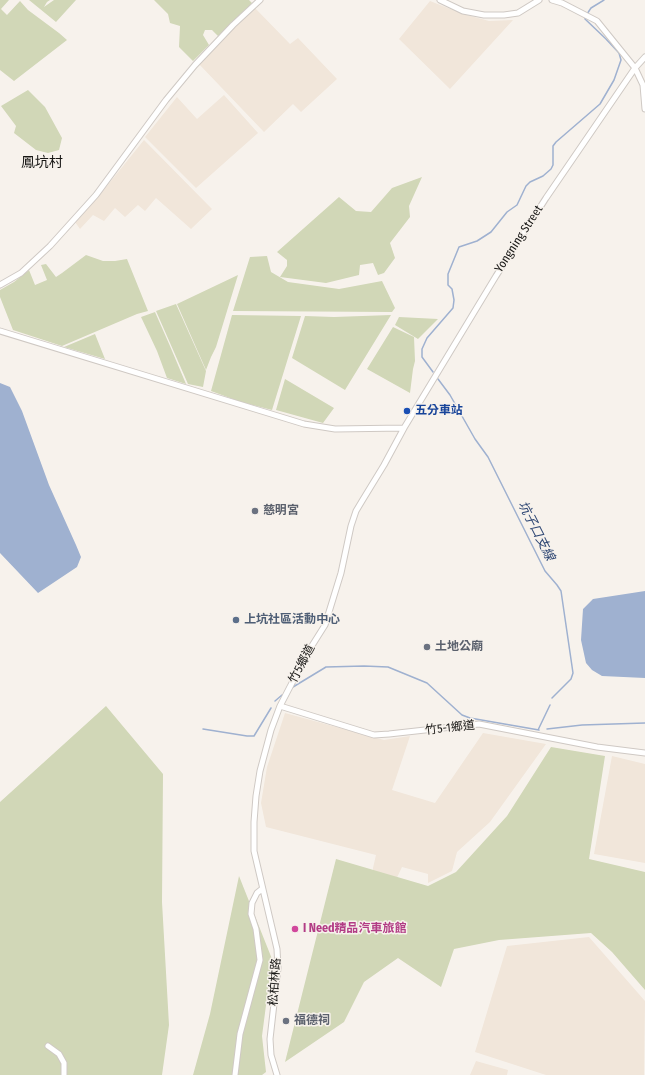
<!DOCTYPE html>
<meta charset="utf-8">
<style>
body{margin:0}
canvas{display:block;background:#f7f2ec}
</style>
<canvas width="645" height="1075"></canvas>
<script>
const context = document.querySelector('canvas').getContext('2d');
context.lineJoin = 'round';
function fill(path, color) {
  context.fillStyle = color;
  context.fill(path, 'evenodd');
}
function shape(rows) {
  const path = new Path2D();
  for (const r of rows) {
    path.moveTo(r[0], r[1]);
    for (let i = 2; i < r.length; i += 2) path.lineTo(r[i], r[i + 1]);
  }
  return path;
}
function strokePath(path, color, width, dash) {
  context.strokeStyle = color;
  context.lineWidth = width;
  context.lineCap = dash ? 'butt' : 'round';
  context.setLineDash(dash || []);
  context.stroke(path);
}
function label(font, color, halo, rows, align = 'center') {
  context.font = font + ' "Fira Sans Condensed","Noto Sans TC",sans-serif';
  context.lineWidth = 3;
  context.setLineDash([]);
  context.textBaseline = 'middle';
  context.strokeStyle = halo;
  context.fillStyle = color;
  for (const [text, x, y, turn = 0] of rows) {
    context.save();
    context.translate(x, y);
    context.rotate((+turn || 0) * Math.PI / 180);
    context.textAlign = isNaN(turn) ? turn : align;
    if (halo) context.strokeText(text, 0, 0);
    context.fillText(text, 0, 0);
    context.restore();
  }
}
const built = shape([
 [430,1,463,14,489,21,513,20,450,89,399,39],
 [255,8,290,44,298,38,337,79,301,112,293,104,264,132,197,62],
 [224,95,258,133,196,188,145,137,177,97,197,119],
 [144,140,212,209,191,229,156,198,145,211,138,205,125,217,115,208,104,221,93,215,80,229,75,222,102,192],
 [285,713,384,740,410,736,392,790,435,803,483,733,546,744,490,822,457,852,452,871,428,883,428,874,402,867,392,888,373,879,373,868,376,855,266,827,261,803,267,767],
 [612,756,645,764,645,863,594,854],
 [589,937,645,1001,644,1075,546,1075,475,1052,507,946],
 [476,1061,508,1070,507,1075,470,1075]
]);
const green = shape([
 [0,0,9,0,1,9,7,15,20,1,28,10,59,33,67,40,14,81,0,70],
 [29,0,50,0,47,2,44,7,54,0,76,0,56,22],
 [154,0,249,0,252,3,218,36,212,30,205,30,203,35,209,45,193,61,179,47,180,26,170,23,168,14],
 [28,90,45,107,62,138,59,150,48,153,36,150,14,133,16,126,1,106],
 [422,177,409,206,410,217,390,243,395,258,384,273,378,275,373,263,360,265,359,275,326,283,280,277,287,266,287,260,277,252,339,197,356,211,371,212,392,188],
 [86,255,103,261,115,261,127,259,148,311,137,314,62,346,13,330,0,297,0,290,14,282,29,270,35,285,47,280,41,265,46,264,56,277,62,273],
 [267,256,271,272,288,282,339,289,382,281,395,308,392,312,233,311,250,257],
 [238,275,216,347,211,357,206,370,177,304],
 [176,304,206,371,203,387,188,384,156,311],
 [155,312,170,346,186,384,167,378,157,351,141,317],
 [232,315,301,316,272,410,241,402,211,391],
 [391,315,345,390,292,358,305,316,334,317],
 [399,317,438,319,418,339,395,325],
 [393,327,414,337,415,361,413,369,410,393,367,369],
 [95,334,105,359,64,347],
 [285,379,334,408,323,423,276,410],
 [106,706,163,774,162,902,169,1025,162,1075,0,1075,0,802],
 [551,747,605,756,589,859,645,872,645,990,612,952,591,933,499,940,454,949,441,987,398,958,364,982,344,1022,285,1062,336,859,428,886,456,872,507,816],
 [239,876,272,959,262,1036,266,1072,262,1075,193,1075,210,1014]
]);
const water = shape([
 [0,383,10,387,22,411,49,485,76,545,81,557,77,567,38,593,0,553],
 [645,591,645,678,602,676,592,670,586,663,581,640,583,609,593,599]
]);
const stream = shape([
 [587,14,591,8,604,0],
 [433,372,422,357,422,349,427,338,453,308,454,300,452,289,448,285,448,274,459,247,477,241,491,232,507,212,517,205,526,186,530,182,543,176,551,169,553,165,553,146,556,142,600,104,614,80,621,60,619,53,606,39,585,19,585,17],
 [438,379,450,395,475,439,488,457,545,571,557,585,561,591,573,673,571,679,552,698],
 [293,687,326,667,364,666,388,667,427,683,462,715,470,718,539,730],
 [275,701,282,695],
 [203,729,247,736,254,736,271,708],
 [547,729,582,725,645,723],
 [538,730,550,705]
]);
const minor = shape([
 [440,0,463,11,484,15,504,15,518,13,539,0],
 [552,0,562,3,597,21,635,68,643,85,645,109],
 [0,285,21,273,50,246,96,195,166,100,195,65,233,25,260,0],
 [0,331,304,424,335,429,404,428],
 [280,706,374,735,389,734,479,724,597,747,645,753],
 [48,1046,59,1054,64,1063,64,1075],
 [235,1075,240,1034,260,960,256,929,251,914,252,903,257,893,262,889],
 [277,1075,271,1055,270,1039,278,968,277,949,254,851,254,822,256,796,260,771,271,730,280,706,308,652,325,625,341,573,351,526,356,511,362,501,384,465,404,428,496,276,546,198,635,68,645,57]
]);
const markers = [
 [407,411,4,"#1a4fb4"],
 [255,511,4,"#6b7280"],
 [236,620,4,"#5c6f8a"],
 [427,647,4,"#6b7280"],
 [295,929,4,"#d1479c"],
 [286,1021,4,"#6b7280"]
];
const streetNames = [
 ["Yongning Street",519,239,-57],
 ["竹5鄉道",302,664,-62],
 ["竹5-1鄉道",450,728,-6],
 ["松柏林路",275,982,-86]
];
const transitNames = [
 ["五分車站",415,411]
];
const worshipNames = [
 ["慈明宮",263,511],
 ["土地公廟",435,647],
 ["福德祠",294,1021]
];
const serviceNames = [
 ["上坑社區活動中心",244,620]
];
const hotelNames = [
 ["I Need精品汽車旅館",303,929]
];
const waterNames = [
 ["坑子口支線",536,531,63]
];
const quarterNames = [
 ["鳳坑村",42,163]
];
fill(built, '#f1e6da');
fill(green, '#d1d7b7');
fill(water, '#9fb1d0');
strokePath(stream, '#9fb1d0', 1.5);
strokePath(minor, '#cfc9c4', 7);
strokePath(minor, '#fff', 5);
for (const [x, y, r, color] of markers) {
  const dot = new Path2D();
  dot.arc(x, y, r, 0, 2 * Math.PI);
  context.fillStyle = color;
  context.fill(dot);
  strokePath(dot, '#f7f2ec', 1.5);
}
label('12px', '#171614', '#f7f2ec', streetNames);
label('bold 12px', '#164399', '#f7f2ec', transitNames, 'left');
label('bold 12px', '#5b616d', '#f7f2ec', worshipNames, 'left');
label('bold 12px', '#4e5e75', '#f7f2ec', serviceNames, 'left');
label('bold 12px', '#b23c85', '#f7f2ec', hotelNames, 'left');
label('italic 13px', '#314975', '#f7f2ec', waterNames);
label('14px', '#171614', '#f7f2ec', quarterNames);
</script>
